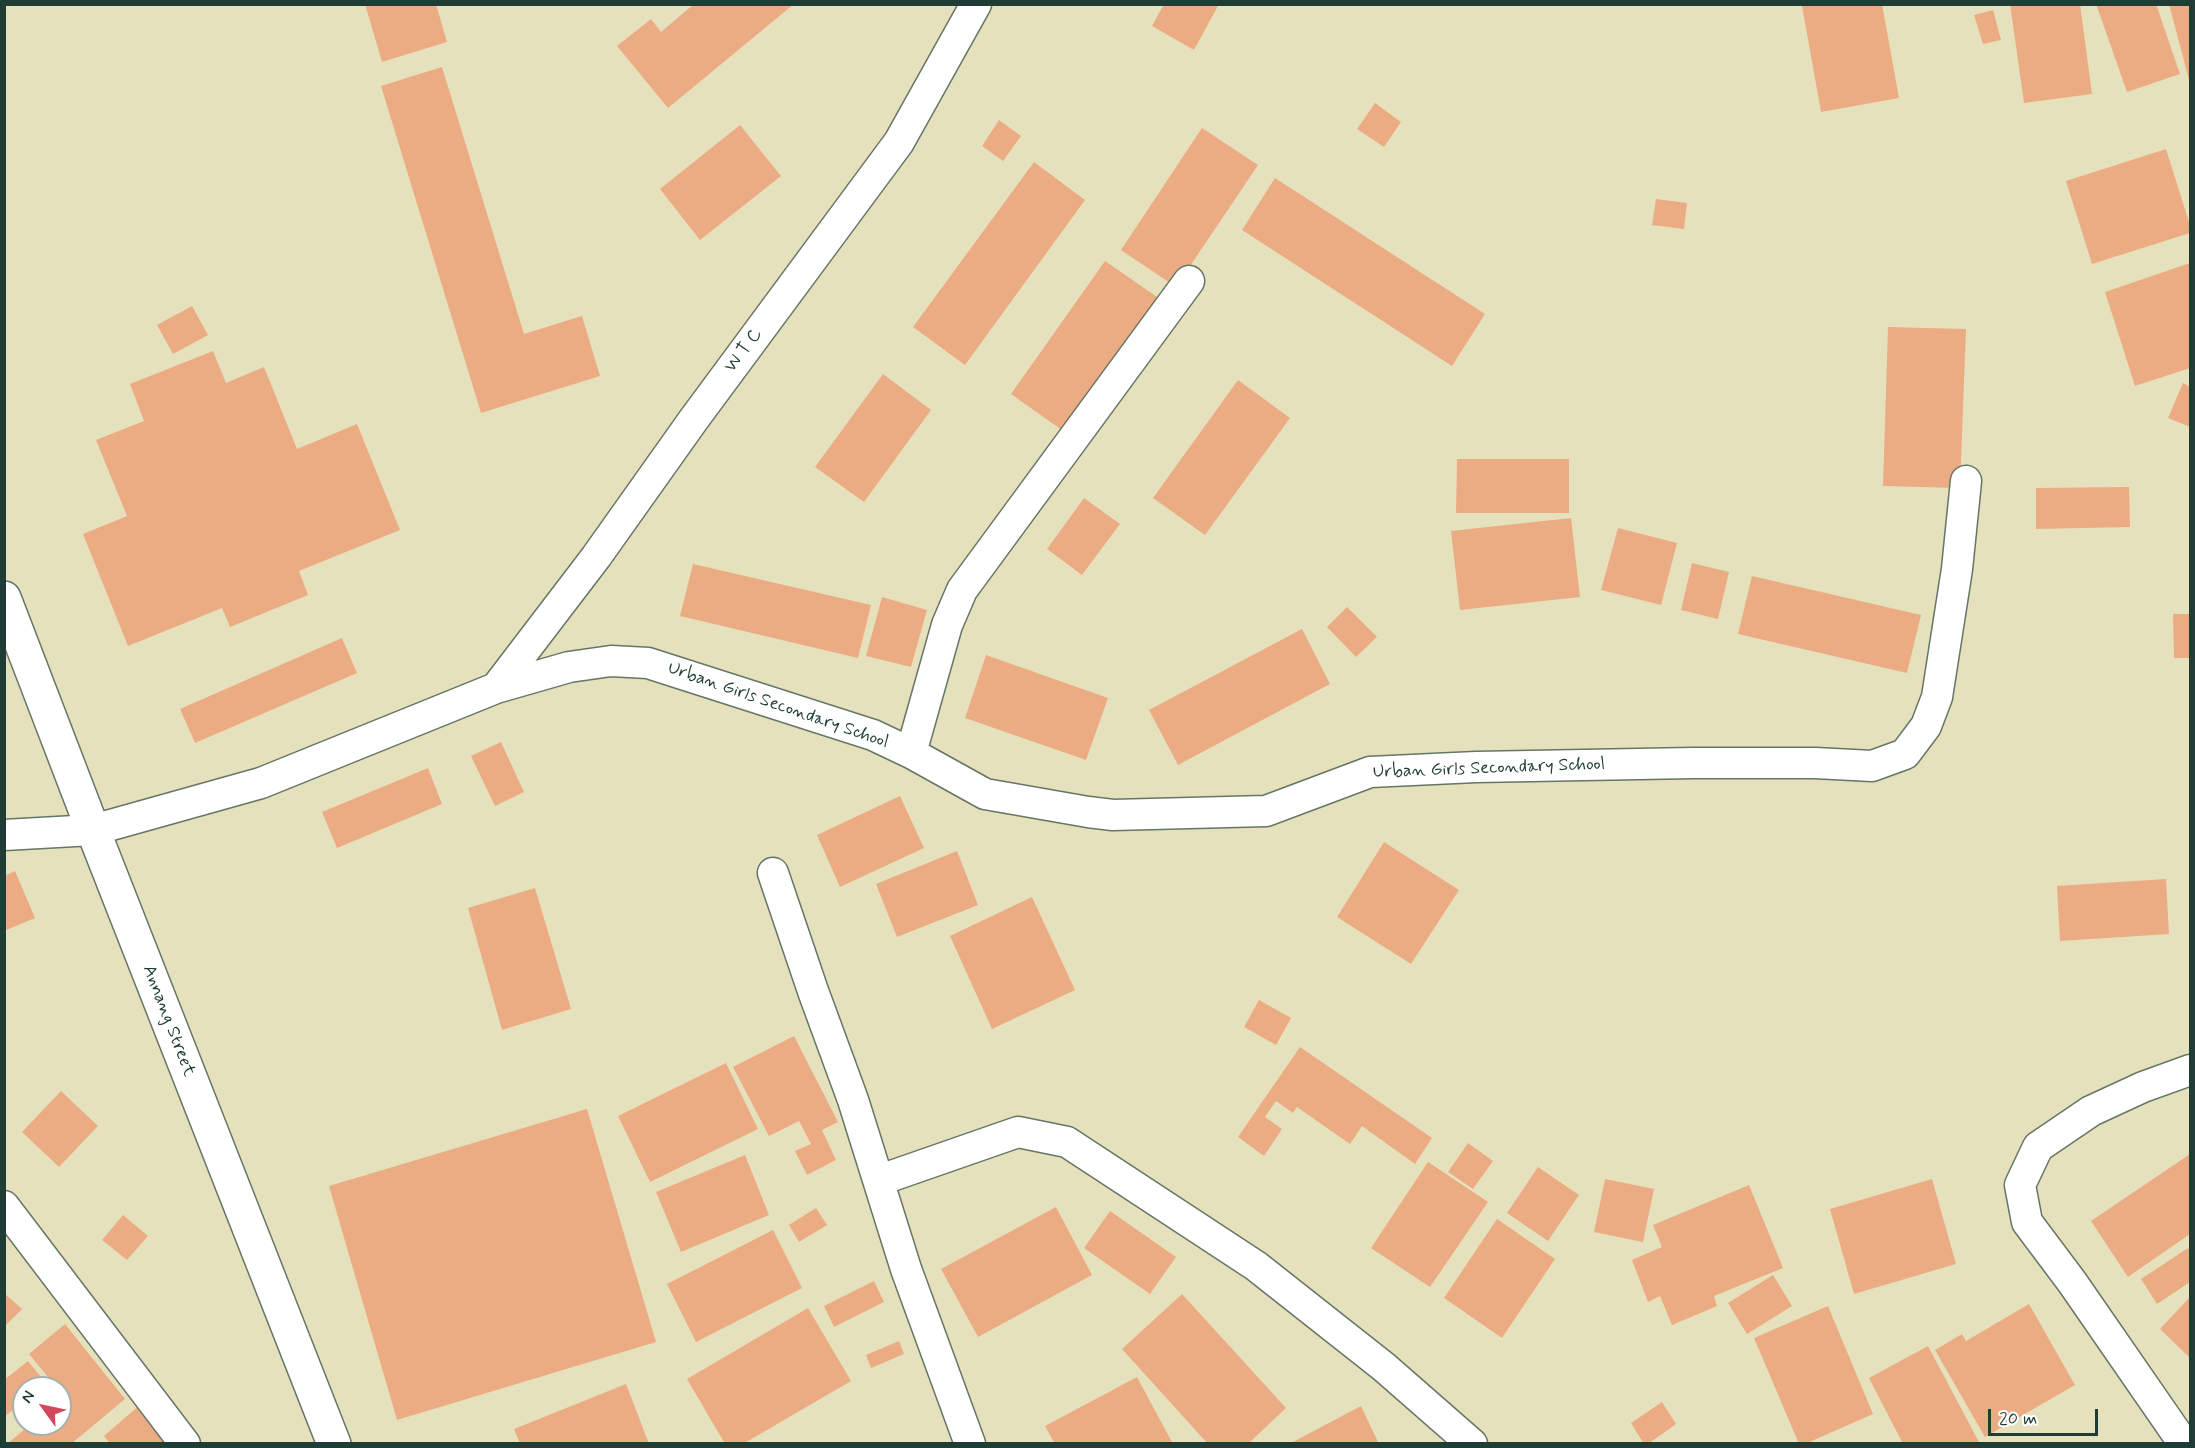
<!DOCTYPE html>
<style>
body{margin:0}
#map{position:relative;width:2195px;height:1448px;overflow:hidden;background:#e6e1bd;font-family:Mynerve,sans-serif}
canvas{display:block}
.frame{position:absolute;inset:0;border:6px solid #1f3d34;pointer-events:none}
.north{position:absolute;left:12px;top:1376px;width:60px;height:60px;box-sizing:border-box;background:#fff;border:2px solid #a5b1ae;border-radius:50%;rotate:303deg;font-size:16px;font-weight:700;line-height:24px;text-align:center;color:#1f3d34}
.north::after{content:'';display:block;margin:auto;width:21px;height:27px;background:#d1495b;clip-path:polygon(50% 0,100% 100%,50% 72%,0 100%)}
.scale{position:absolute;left:1988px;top:1409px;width:110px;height:27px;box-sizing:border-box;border:3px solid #1f3d34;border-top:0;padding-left:8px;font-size:18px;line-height:21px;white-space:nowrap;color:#1f3d34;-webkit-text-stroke:4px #fff;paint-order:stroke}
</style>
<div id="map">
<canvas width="2195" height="1448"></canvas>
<div class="frame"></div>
<div class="north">N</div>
<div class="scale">20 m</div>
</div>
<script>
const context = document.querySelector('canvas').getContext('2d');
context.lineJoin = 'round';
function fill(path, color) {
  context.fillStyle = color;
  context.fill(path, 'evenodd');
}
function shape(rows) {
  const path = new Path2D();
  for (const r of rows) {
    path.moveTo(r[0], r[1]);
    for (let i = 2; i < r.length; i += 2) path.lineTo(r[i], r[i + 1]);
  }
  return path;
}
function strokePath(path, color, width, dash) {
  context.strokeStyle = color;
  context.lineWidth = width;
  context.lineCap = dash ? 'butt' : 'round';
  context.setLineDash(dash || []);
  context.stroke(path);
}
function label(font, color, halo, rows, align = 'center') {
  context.font = font + ' Mynerve,sans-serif';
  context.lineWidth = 6;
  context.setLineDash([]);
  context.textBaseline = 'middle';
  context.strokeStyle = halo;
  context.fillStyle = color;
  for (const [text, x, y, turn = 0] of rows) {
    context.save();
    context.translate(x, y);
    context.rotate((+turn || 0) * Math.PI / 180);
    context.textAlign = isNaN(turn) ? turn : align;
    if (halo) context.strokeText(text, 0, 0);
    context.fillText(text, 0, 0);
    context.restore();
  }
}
const building = shape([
 [365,4,436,4,447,42,382,62],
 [694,4,794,4,668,108,617,46,651,19,661,32],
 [1164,4,1219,4,1194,50,1152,26],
 [1807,4,1882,4,1899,98,1821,112,1802,6],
 [2010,4,2080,4,2092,94,2024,103],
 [2096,4,2156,4,2180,74,2127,92],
 [2169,4,2190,4,2190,79,2189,80],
 [1993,10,2001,40,1983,44,1974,15],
 [442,67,524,334,582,316,600,376,481,413,381,86],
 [1375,103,1401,122,1384,147,1357,129],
 [999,120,1021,136,1003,161,982,146],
 [740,125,781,176,700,240,660,189],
 [1202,128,1258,165,1176,287,1121,250],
 [2166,149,2190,225,2190,233,2092,264,2066,181],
 [1034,162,1085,200,965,365,913,327],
 [1275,178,1485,314,1452,366,1242,230],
 [1656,199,1687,203,1684,229,1652,225],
 [1105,261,1160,299,1066,433,1011,394],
 [2190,263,2190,368,2135,386,2105,292],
 [192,306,208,335,173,354,157,325],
 [1888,327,1966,329,1960,488,1883,486],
 [213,351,226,383,264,367,297,449,357,424,400,530,299,571,308,595,230,627,222,608,128,646,83,534,127,516,96,440,144,421,130,384],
 [883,374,931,410,864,502,815,467],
 [1238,380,1290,418,1205,535,1153,498],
 [2183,383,2190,387,2190,427,2168,418],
 [1457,459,1569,459,1569,513,1456,513],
 [2129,487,2130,527,2036,529,2036,488],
 [1084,498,1120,524,1082,575,1047,549],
 [1571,518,1580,597,1460,610,1451,531],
 [1618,528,1677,543,1661,605,1601,590],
 [1692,563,1729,572,1718,619,1681,610],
 [693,564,871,605,858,658,680,616],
 [1752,576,1921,615,1907,673,1738,634],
 [882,597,927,610,911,667,866,656],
 [1347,607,1377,637,1356,657,1327,627],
 [2173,614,2190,614,2190,658,2174,658],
 [1302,629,1330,684,1178,765,1149,710],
 [342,638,357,673,195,743,180,709],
 [986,655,1108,698,1086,760,965,718],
 [501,742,524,792,495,806,471,756],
 [428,768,442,804,337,848,322,812],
 [900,796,924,848,840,887,817,835],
 [1384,842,1459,890,1411,964,1337,917],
 [957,851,978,905,897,937,876,884],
 [15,871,35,918,4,931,4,876],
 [2166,879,2169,934,2060,941,2057,886],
 [535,888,571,1009,502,1030,468,908],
 [1032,897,1075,990,992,1029,950,936],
 [1259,1000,1291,1018,1276,1045,1244,1027],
 [794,1036,838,1122,822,1130,836,1160,807,1175,795,1151,811,1144,799,1121,769,1136,733,1067],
 [1300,1047,1432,1138,1415,1164,1362,1126,1350,1144,1297,1107,1293,1113,1276,1101,1265,1117,1282,1129,1264,1156,1238,1137],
 [726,1063,758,1129,650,1182,618,1116],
 [61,1091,98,1126,59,1167,22,1132],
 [587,1109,656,1342,397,1420,329,1186],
 [1468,1143,1493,1161,1473,1189,1448,1172],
 [2190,1154,2190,1234,2128,1277,2091,1221],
 [745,1155,769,1215,681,1252,656,1192],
 [1428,1162,1488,1202,1430,1287,1371,1248],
 [1538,1167,1579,1195,1548,1241,1507,1213],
 [1605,1179,1654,1189,1643,1242,1594,1232],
 [1932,1179,1956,1264,1854,1294,1830,1209],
 [1749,1185,1783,1268,1714,1296,1717,1306,1672,1325,1660,1296,1648,1302,1632,1260,1662,1247,1653,1225],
 [1056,1207,1092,1275,978,1337,941,1269],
 [816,1208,827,1225,799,1242,789,1225],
 [1110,1211,1176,1257,1150,1294,1084,1248],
 [123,1215,148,1236,127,1260,102,1240],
 [1497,1219,1555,1259,1502,1338,1444,1298],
 [773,1230,802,1288,696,1342,667,1284],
 [2188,1248,2190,1251,2190,1282,2157,1304,2141,1279],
 [1773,1275,1792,1306,1747,1334,1728,1303],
 [874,1281,884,1302,834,1327,824,1306],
 [4,1293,22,1309,4,1327],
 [1182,1294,1286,1408,1248,1444,1208,1444,1122,1349],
 [2190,1297,2190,1358,2160,1329],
 [2029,1304,2075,1385,1985,1437,1935,1350,1962,1334,1966,1341],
 [1828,1306,1873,1414,1805,1444,1799,1444,1754,1338],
 [808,1308,851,1381,743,1444,725,1444,687,1379],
 [65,1324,125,1399,71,1444,7,1444,31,1424,60,1424,60,1400,64,1397,60,1392,60,1388,57,1388,29,1354],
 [899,1341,904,1354,871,1368,866,1355],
 [1928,1346,1980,1444,1903,1444,1869,1378],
 [28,1361,46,1383,40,1388,24,1388,24,1401,4,1417,4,1380],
 [1137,1377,1173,1444,1055,1444,1045,1426],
 [626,1384,649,1444,520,1444,514,1429],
 [1662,1402,1676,1424,1648,1444,1644,1444,1631,1423],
 [141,1404,175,1444,110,1444,104,1436],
 [1361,1406,1379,1444,1289,1444]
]);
const street = shape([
 [496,688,596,557,694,419,899,142,976,4],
 [911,753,947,625,962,590,1189,281],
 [4,835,93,830,261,783,496,688,569,667,611,661,648,663,873,735,911,753,985,794,1088,812,1113,815,1266,811,1370,772,1476,767,1693,763,1815,763,1872,766,1905,754,1926,726,1937,697,1957,569,1966,481],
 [773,873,813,991,853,1100,906,1269,970,1444],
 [880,1180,1018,1132,1067,1142,1256,1266,1384,1367,1472,1444],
 [4,1206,185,1444],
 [2184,1444,2072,1282,2027,1222,2020,1185,2038,1147,2091,1111,2143,1087,2190,1070]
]);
const secondary = shape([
 [4,598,93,830,334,1444]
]);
const streetNames = [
 ["W T C",744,351,-53],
 ["Urban Girls Secondary School",778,706,19],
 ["Urban Girls Secondary School",1489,769,-2],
 ["Annang Street",168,1021,69]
];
fill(building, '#ecac83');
strokePath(street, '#657664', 33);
strokePath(secondary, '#657664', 36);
strokePath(street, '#fff', 30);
strokePath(secondary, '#fff', 33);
label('18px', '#1f3d34', '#fff', streetNames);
</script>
